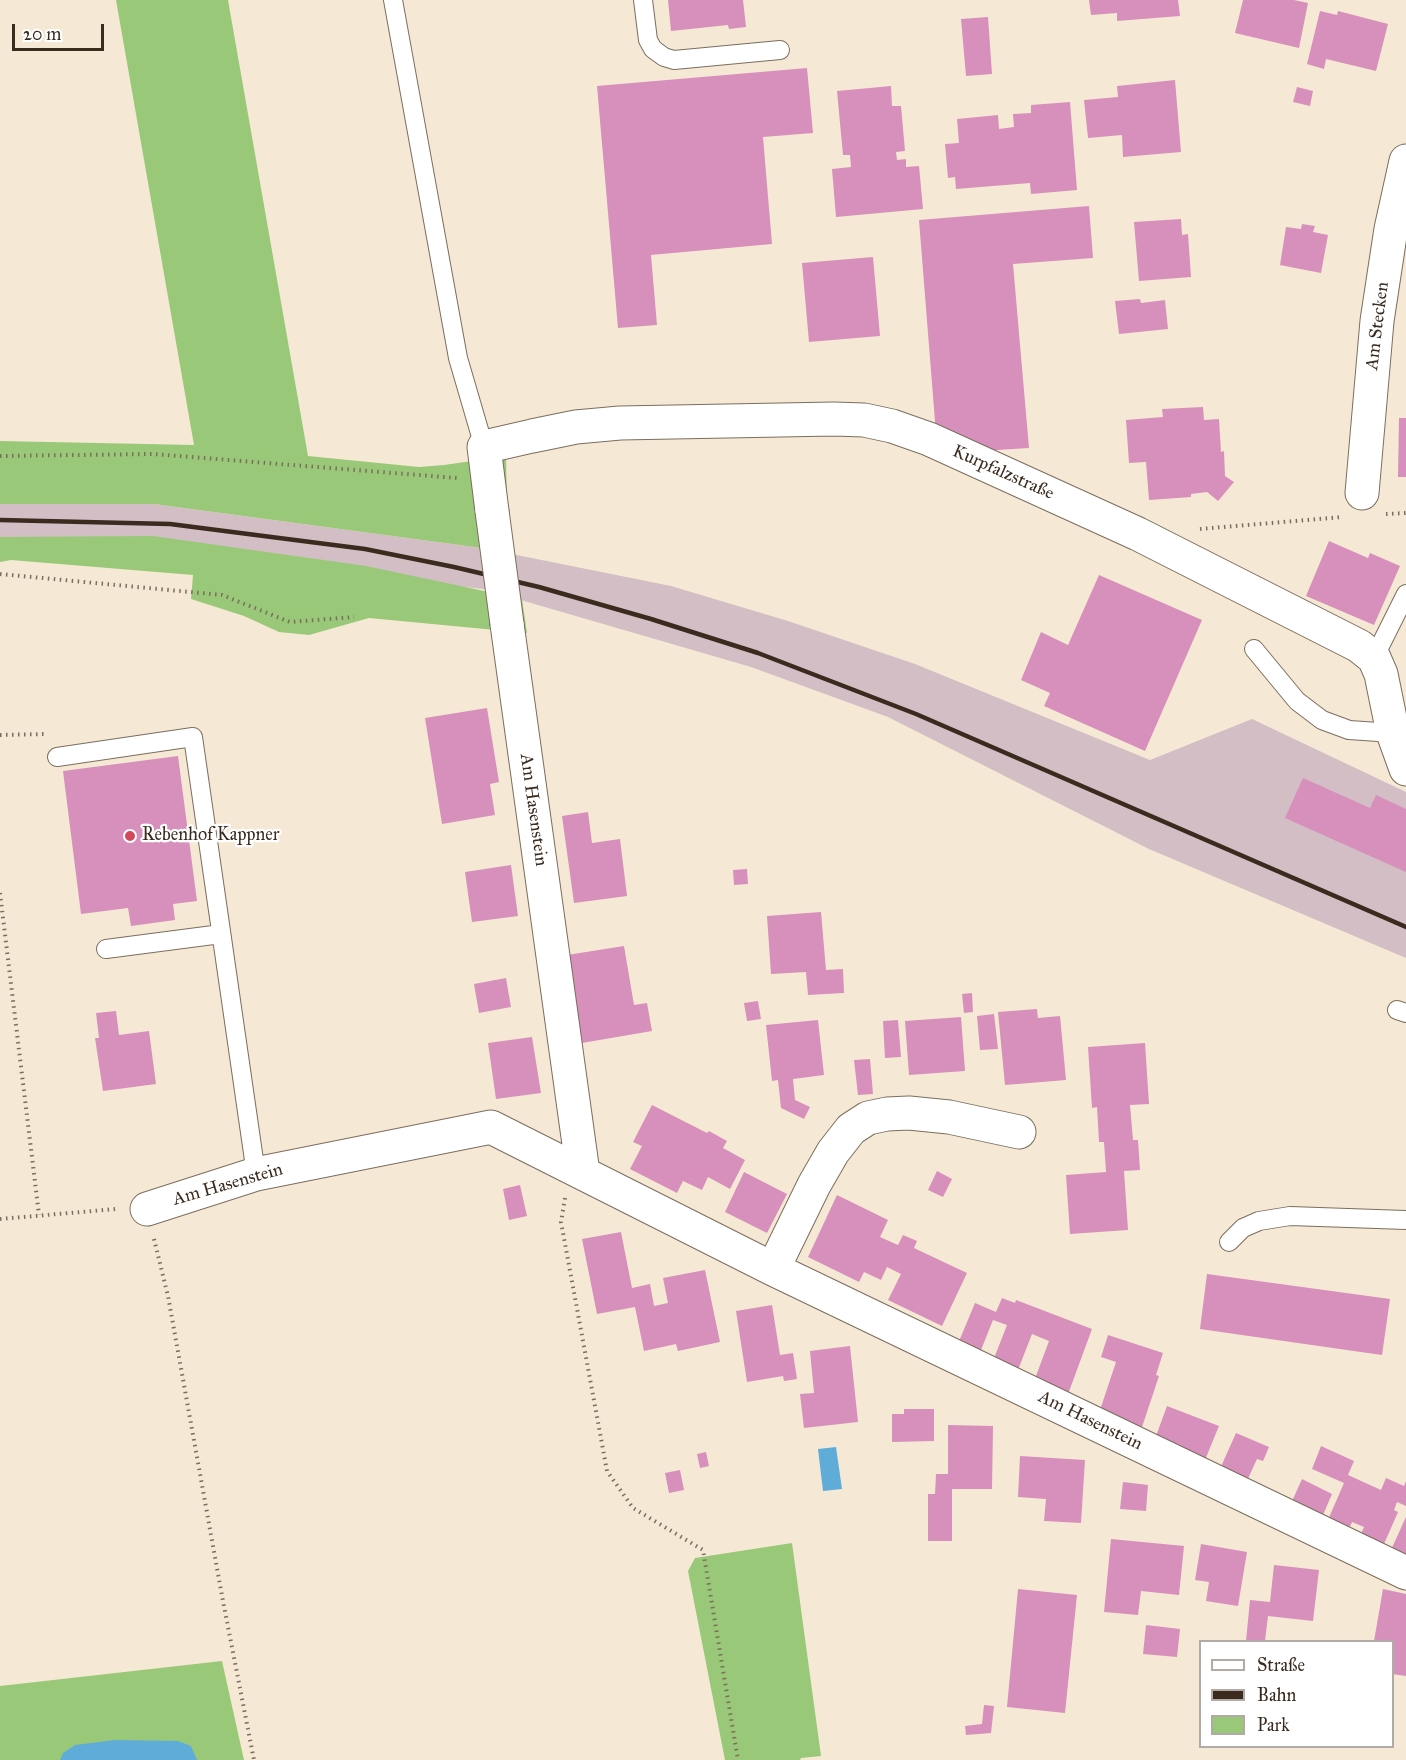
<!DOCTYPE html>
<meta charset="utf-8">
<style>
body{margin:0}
#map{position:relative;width:1406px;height:1760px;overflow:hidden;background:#f5e9d5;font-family:"IM FELL Great Primer",serif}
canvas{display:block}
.legend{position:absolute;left:1199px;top:1640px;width:195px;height:108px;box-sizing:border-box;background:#fff;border:2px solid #b1aaa5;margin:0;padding:8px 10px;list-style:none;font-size:18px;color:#3b2a1e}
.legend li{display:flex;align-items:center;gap:12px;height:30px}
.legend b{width:30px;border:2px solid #b1aaa5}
.scale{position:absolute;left:12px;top:24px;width:92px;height:27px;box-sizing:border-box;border:3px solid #3b2a1e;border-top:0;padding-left:8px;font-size:18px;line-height:21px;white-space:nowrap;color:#3b2a1e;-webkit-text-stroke:4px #fff;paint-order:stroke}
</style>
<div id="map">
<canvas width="1406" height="1760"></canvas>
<ul class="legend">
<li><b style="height:8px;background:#fff"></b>Straße</li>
<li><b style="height:8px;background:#3b2a1e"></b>Bahn</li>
<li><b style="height:16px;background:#99c978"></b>Park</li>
</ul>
<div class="scale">20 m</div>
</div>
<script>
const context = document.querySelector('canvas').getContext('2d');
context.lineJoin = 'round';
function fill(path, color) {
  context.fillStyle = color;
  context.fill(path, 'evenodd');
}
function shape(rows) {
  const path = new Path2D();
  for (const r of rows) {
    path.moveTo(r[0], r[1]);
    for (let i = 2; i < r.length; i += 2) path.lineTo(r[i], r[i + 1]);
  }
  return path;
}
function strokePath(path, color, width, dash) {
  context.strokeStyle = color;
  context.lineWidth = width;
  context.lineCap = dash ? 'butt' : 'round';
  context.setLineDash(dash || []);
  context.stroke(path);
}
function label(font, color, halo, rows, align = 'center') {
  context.font = font + ' "IM FELL Great Primer",serif';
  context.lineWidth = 4.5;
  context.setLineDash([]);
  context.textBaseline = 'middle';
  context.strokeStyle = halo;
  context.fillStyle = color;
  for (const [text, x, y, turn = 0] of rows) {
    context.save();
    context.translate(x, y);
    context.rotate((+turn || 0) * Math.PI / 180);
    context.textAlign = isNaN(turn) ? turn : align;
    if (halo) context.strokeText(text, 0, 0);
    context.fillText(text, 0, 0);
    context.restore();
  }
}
const industrial = shape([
 [0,504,154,504,482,548,671,586,788,621,915,664,1150,760,1252,719,1406,792,1406,958,1149,849,888,717,751,667,483,589,0,537]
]);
const green = shape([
 [116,0,228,0,308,456,419,467,444,465,506,456,507,503,516,560,482,548,154,504,0,504,0,441,194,445],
 [153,536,366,566,522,599,527,633,369,618,309,635,279,632,244,616,191,599,193,575,11,560,0,562,0,537],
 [792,1543,821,1756,801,1758,800,1760,725,1760,688,1571,695,1558],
 [222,1661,244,1760,0,1760,0,1686]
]);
const water = shape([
 [836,1447,842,1489,823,1491,818,1449],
 [115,1740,178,1741,191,1746,197,1760,60,1760,63,1753,75,1745]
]);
const building = shape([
 [668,0,743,0,746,27,729,29,728,25,671,31],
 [1089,0,1178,0,1180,16,1117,21,1117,13,1091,15],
 [1243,0,1294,0,1308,3,1299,48,1235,33],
 [1320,11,1337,15,1338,11,1388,24,1376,71,1326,59,1324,69,1307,64],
 [988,17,992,74,966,76,961,19],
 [807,68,813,133,763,137,772,244,651,255,657,325,618,328,597,86],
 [1175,80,1181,152,1123,157,1122,135,1088,138,1084,100,1118,97,1117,86],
 [891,86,892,106,901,106,905,151,896,152,897,160,906,159,906,167,919,166,923,209,836,217,832,169,851,167,850,155,843,155,837,91],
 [1297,87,1313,91,1310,106,1293,102],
 [1070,102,1077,190,1031,194,1030,183,956,189,955,177,948,178,945,144,959,143,957,119,998,115,999,129,1014,127,1013,114,1031,113,1031,105],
 [1089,206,1093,258,1013,264,1029,448,981,451,936,434,919,220],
 [1181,219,1182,235,1188,234,1191,277,1139,281,1134,222],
 [1302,224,1315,226,1313,232,1328,235,1321,273,1280,265,1286,227,1301,229],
 [873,257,880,336,809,342,802,263],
 [1140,299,1141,303,1165,300,1168,329,1119,334,1115,301],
 [1203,407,1204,420,1219,419,1221,452,1224,451,1225,476,1234,482,1218,501,1207,492,1191,494,1191,497,1149,500,1146,462,1129,463,1126,420,1163,417,1162,409],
 [1399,418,1406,418,1406,477,1398,477],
 [1329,541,1368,558,1370,553,1400,566,1374,625,1306,596],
 [1099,575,1202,620,1145,751,1044,706,1050,693,1021,680,1041,632,1068,645],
 [487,708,499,782,490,784,495,815,442,824,425,718],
 [178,756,197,901,173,904,175,920,131,926,128,908,81,914,63,771],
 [1303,778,1370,808,1376,795,1406,809,1406,872,1285,818],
 [588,812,592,843,620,839,627,896,574,903,562,816],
 [511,865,518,916,472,922,465,872],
 [747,869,748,884,734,885,733,870],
 [821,912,826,970,843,969,844,993,808,995,806,972,771,974,767,916],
 [624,946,634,1005,647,1003,652,1031,582,1043,567,955],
 [506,978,511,1007,479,1013,474,984],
 [972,993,973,1012,964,1013,962,994],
 [758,1001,761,1019,747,1021,744,1003],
 [1037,1009,1038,1018,1060,1016,1066,1080,1005,1085,998,1012],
 [116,1011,119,1035,149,1031,156,1084,103,1091,95,1038,99,1038,96,1013],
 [994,1014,998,1049,980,1050,977,1016],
 [961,1017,965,1071,909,1075,905,1021],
 [818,1020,824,1075,793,1079,795,1100,810,1107,804,1119,781,1108,778,1080,772,1081,766,1025],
 [898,1020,901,1057,885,1058,883,1021],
 [532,1037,541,1093,496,1099,488,1043],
 [1145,1043,1149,1104,1130,1105,1133,1140,1138,1140,1140,1170,1124,1171,1128,1230,1070,1234,1066,1175,1106,1172,1104,1142,1099,1142,1097,1107,1092,1108,1088,1047],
 [870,1059,873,1094,858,1095,854,1060],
 [652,1105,707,1133,709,1131,727,1141,723,1148,745,1160,730,1189,708,1177,702,1190,683,1181,677,1193,630,1169,642,1146,633,1142],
 [937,1171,952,1179,943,1197,928,1190],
 [744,1172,787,1194,767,1233,725,1212],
 [520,1185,527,1216,509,1220,503,1189],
 [837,1195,888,1220,880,1237,898,1245,903,1235,917,1241,914,1248,967,1273,942,1326,888,1300,901,1274,887,1267,881,1280,864,1272,859,1282,808,1257],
 [621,1232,632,1288,650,1284,654,1306,668,1303,663,1278,705,1270,720,1342,678,1351,676,1344,644,1351,635,1307,597,1314,582,1239],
 [1207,1274,1390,1299,1382,1355,1200,1329],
 [1002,1298,1015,1303,1016,1300,1092,1329,1067,1397,1033,1384,1049,1341,1032,1334,1016,1375,991,1366,1007,1325,993,1320,979,1355,957,1346,975,1303,996,1312],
 [772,1305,780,1355,793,1353,797,1379,784,1381,783,1376,747,1382,736,1311],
 [1108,1335,1163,1353,1156,1375,1159,1376,1142,1427,1099,1413,1116,1362,1101,1357],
 [850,1346,858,1422,804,1428,800,1394,814,1393,810,1351],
 [1167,1406,1219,1426,1205,1460,1178,1449,1180,1445,1156,1436],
 [904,1409,934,1409,934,1441,892,1442,892,1414,904,1414],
 [948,1425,993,1426,992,1489,952,1489,952,1541,928,1541,928,1494,935,1494,936,1474,948,1474],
 [1236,1433,1269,1447,1263,1461,1257,1459,1246,1483,1219,1471],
 [1321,1446,1354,1461,1348,1475,1381,1490,1386,1478,1404,1486,1406,1481,1406,1506,1397,1502,1394,1510,1398,1512,1381,1551,1358,1541,1364,1527,1352,1522,1345,1538,1324,1529,1344,1483,1312,1469],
 [706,1452,709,1466,700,1468,697,1454],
 [1020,1456,1085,1460,1081,1523,1044,1521,1046,1499,1018,1497],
 [680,1470,684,1490,669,1493,665,1473],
 [1302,1479,1332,1494,1320,1522,1289,1508],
 [1123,1482,1148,1485,1146,1511,1120,1509],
 [1406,1517,1406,1560,1390,1552],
 [1111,1539,1184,1546,1179,1595,1141,1591,1138,1615,1104,1612],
 [1201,1544,1247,1552,1238,1606,1206,1601,1209,1582,1195,1580],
 [1274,1565,1319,1570,1313,1621,1268,1616,1265,1641,1246,1641,1250,1600,1270,1602],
 [1018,1589,1077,1595,1065,1713,1007,1707],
 [1383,1589,1406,1594,1406,1676,1392,1674,1392,1642,1374,1641],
 [1146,1625,1180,1629,1177,1657,1143,1654],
 [984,1705,994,1706,991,1733,966,1735,965,1726,982,1724]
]);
const path = shape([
 [0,456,153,454,457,478],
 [1386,514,1406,513],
 [1200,529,1342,517],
 [0,574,222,595,290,622,354,617],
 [0,735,47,734],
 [0,893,39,1215],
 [565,1198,561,1222,607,1471,633,1508,703,1550,738,1760],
 [0,1219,116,1209],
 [154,1239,168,1296,222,1596,254,1760]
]);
const lane = shape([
 [393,0,458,358,484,447],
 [643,0,648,40,653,49,664,57,674,60,780,50],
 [1254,649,1297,701,1322,720,1349,730,1393,733],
 [1374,658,1406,594],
 [57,757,193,737,256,1174],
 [106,949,221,934],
 [1397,1010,1406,1013],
 [1229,1242,1243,1228,1259,1221,1290,1216,1406,1220]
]);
const street = shape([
 [1362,493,1377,321,1391,229,1406,161],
 [492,511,484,447,532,436,576,427,620,423,834,419,864,420,892,426,929,439,1138,534,1359,646,1374,658,1381,674,1393,733,1406,769],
 [507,624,583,1173],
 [147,1209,256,1174,491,1127,773,1269,1406,1573],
 [773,1269,814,1185,833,1152,851,1129,868,1118,887,1114,909,1113,949,1117,1019,1132]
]);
const rail = shape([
 [0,520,170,524,365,549,454,567,539,587,651,619,758,653,916,714,1406,927]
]);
const streetBridge = shape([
 [492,511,507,624]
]);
const markers = [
 [130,836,6,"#d1495b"]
];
const streetNames = [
 ["Am Stecken",1378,326,-83],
 ["Kurpfalzstraße",1003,473,24],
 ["Am Hasenstein",533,810,82],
 ["Am Hasenstein",228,1185,-16],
 ["Am Hasenstein",1090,1421,26]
];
const poiNames = [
 ["Rebenhof Kappner",142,836]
];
fill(industrial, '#d2bec4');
fill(green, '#99c978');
fill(water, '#5facd8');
fill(building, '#d690bb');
strokePath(lane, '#7c6d5e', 20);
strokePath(street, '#7c6d5e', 35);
strokePath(path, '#7c6d5e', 4, [1.5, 4.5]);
strokePath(lane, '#fff', 18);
strokePath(street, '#fff', 33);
strokePath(rail, '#3b2a1e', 4.5);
strokePath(streetBridge, '#7c6d5e', 35, []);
strokePath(streetBridge, '#fff', 33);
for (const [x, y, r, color] of markers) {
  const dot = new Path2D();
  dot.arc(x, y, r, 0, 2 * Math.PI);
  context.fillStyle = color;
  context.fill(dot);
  strokePath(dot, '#fff', 2);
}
label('18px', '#3b2a1e', '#fff', streetNames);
label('18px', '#3b2a1e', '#fff', poiNames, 'left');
</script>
